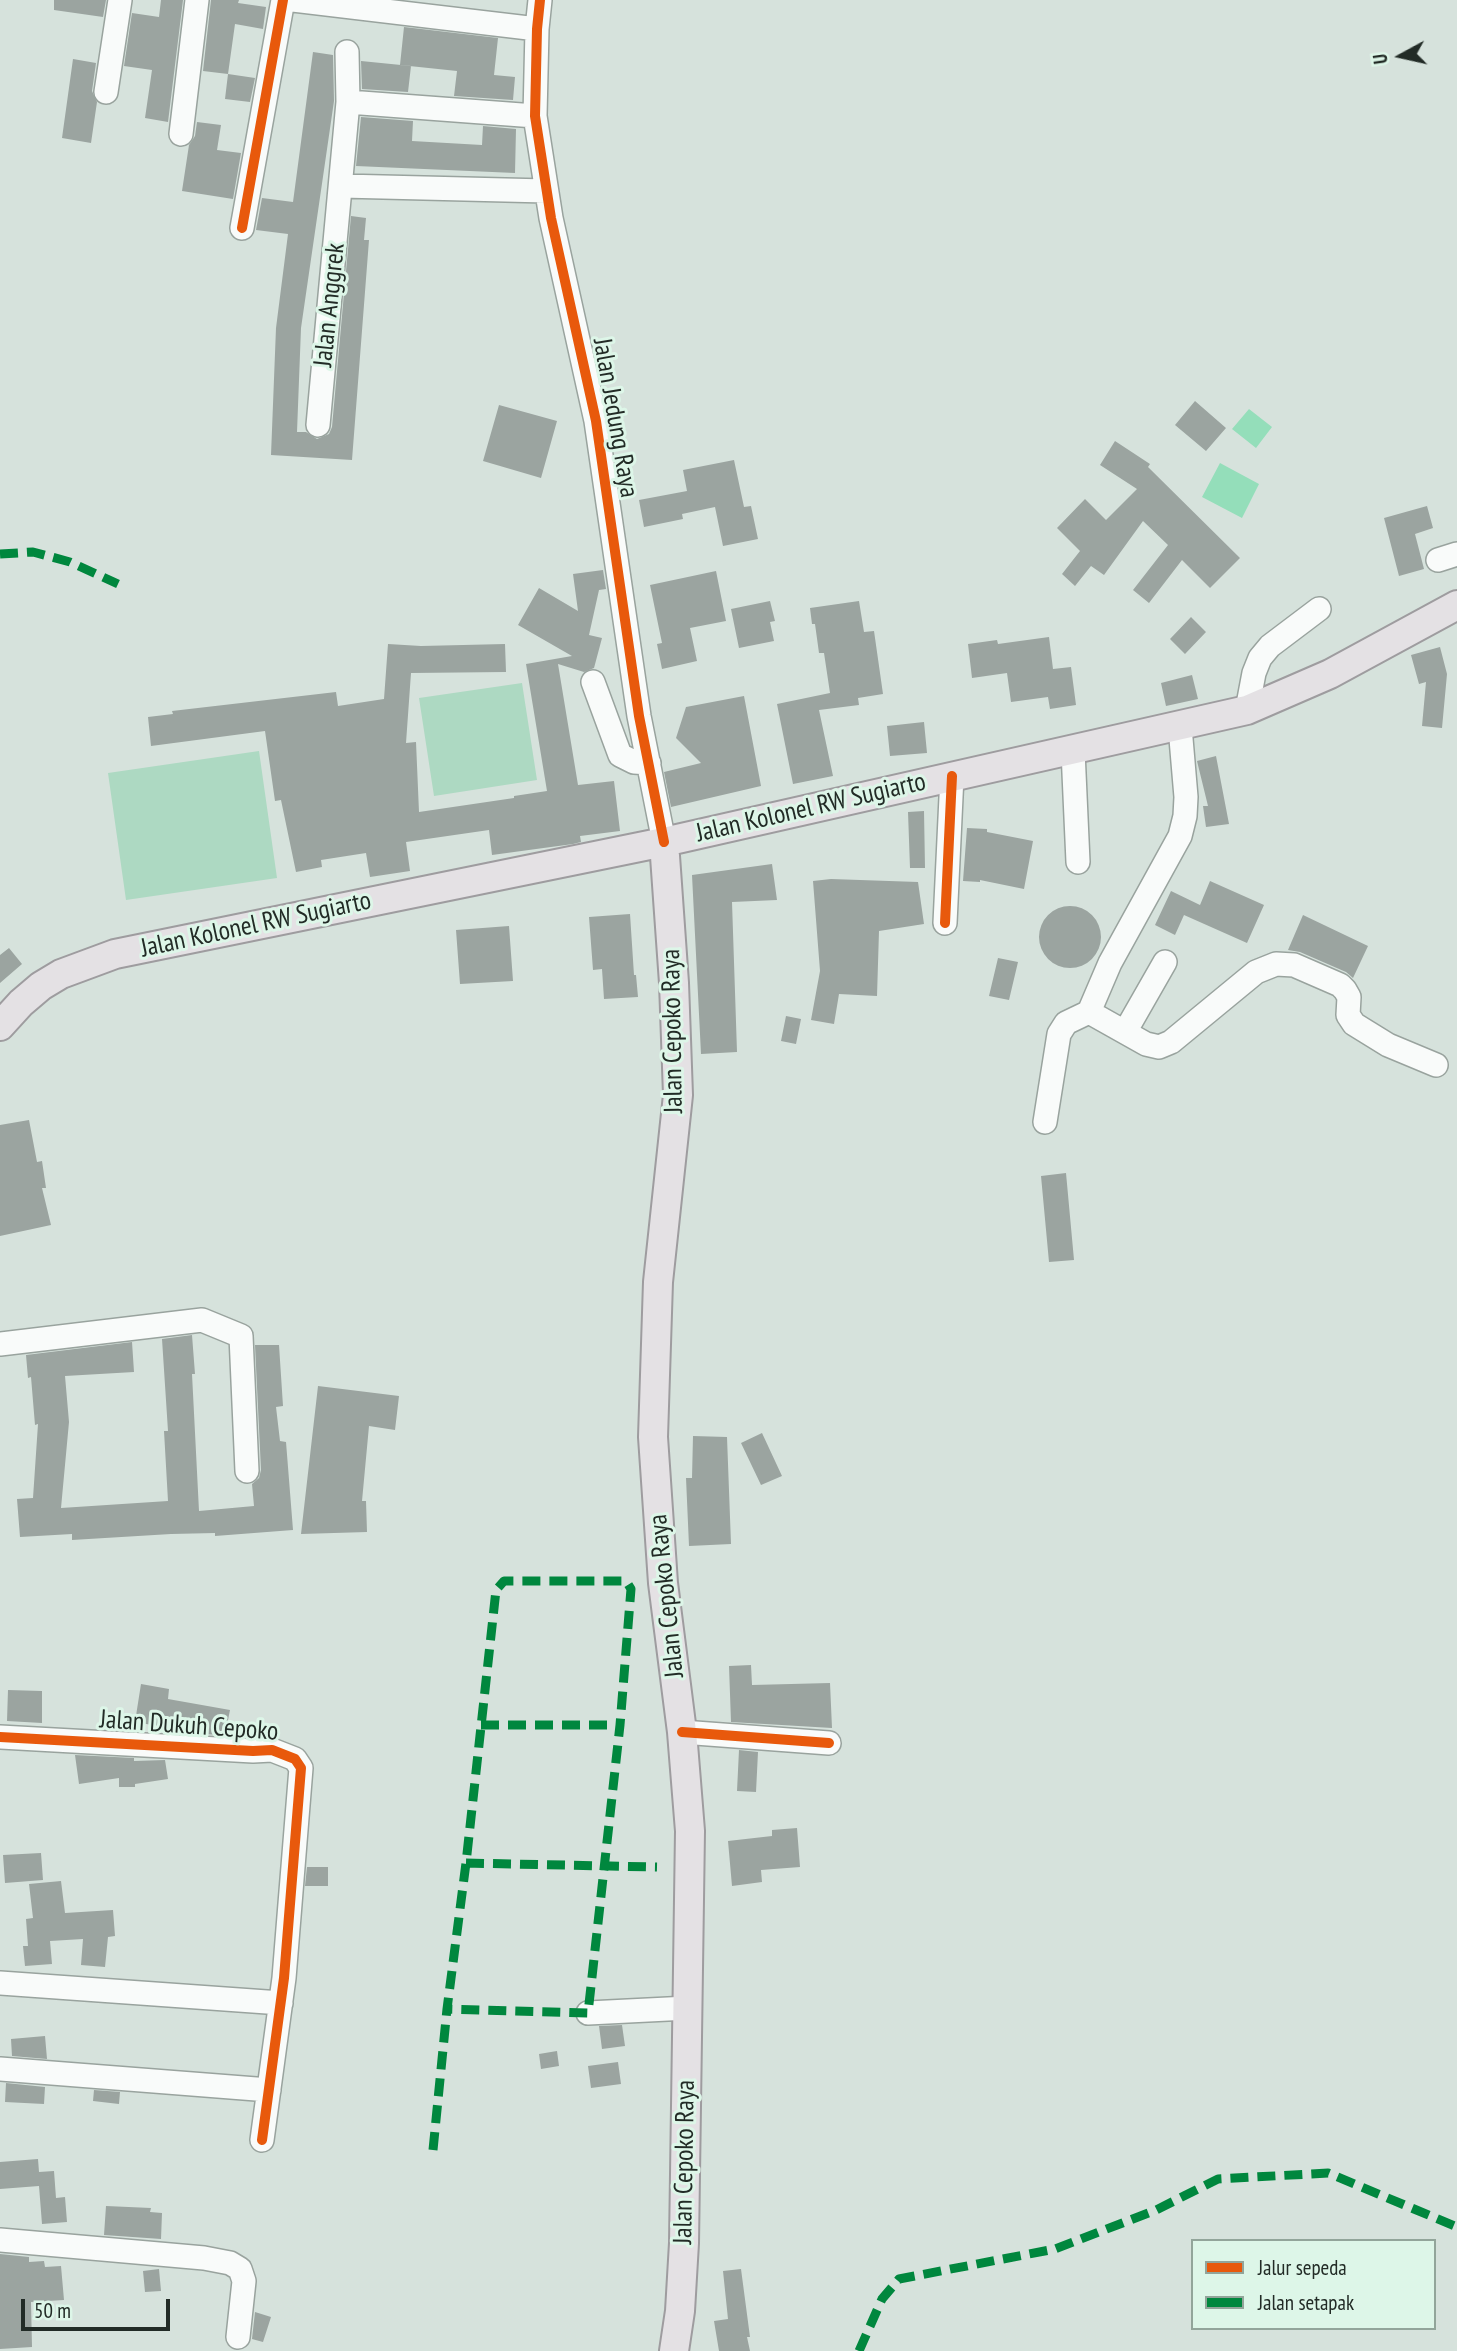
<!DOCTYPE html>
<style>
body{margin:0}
#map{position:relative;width:1457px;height:2351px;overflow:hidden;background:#d6e2dc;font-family:"PT Sans Narrow",sans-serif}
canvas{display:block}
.legend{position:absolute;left:1191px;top:2239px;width:245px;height:91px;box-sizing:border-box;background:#ddf6e8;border:2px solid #92a59a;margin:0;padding:9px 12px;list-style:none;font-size:21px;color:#222b26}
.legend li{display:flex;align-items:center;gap:14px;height:35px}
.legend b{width:35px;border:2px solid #92a59a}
.north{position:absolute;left:1366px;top:21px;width:70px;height:70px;-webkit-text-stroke:5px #ddf6e8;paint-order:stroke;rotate:262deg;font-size:19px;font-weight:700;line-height:28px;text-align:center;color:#222b26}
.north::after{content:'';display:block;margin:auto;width:24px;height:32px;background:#222b26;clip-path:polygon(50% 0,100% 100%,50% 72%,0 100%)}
.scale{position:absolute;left:21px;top:2299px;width:149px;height:32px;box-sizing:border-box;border:4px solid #222b26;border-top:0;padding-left:9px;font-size:21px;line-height:24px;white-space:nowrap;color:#222b26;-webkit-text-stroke:5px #ddf6e8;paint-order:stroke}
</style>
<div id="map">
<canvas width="1457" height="2351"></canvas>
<ul class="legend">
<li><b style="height:9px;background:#e8590c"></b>Jalur sepeda</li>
<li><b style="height:9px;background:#00873e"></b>Jalan setapak</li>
</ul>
<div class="north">U</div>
<div class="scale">50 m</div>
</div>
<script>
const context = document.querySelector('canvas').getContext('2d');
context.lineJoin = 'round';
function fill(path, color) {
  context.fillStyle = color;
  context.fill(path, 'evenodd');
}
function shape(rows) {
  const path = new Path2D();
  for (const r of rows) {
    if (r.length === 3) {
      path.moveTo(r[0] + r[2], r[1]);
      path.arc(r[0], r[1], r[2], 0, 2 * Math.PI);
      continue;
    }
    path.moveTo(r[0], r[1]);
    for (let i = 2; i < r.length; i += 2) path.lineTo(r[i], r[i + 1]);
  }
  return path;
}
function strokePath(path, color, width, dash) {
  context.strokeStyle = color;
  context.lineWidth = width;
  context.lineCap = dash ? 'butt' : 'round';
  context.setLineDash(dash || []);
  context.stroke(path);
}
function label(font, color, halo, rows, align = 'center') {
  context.font = font + ' "PT Sans Narrow",sans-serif';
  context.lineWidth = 6;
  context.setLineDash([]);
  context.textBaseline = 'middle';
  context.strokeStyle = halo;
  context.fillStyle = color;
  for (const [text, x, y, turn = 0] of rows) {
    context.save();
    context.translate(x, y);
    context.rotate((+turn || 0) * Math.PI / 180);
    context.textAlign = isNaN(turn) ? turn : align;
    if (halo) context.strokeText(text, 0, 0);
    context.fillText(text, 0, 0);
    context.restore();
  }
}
const green = shape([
 [522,683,537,780,434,796,419,698],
 [259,751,277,878,126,900,108,773]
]);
const water = shape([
 [1249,409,1272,427,1256,448,1232,429],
 [1220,463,1259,484,1242,518,1202,497]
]);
const building = shape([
 [54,0,106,0,103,17,54,10],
 [161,0,183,0,168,122,145,118,152,70,124,66,132,13,159,17],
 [211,0,239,0,238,3,266,7,263,29,235,24,228,74,203,71],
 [404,27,498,38,494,75,515,77,513,100,454,96,457,71,400,65],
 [313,52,333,55,334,101,301,328,297,432,306,432,317,439,329,434,332,427,351,216,366,218,364,240,369,240,352,460,271,455,276,328,288,234,256,230,262,198,293,202],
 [73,59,96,63,92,91,97,102,91,143,62,138],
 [361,61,411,66,408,92,362,89],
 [228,74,255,78,250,102,225,99],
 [361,117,413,121,412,141,482,145,483,126,516,129,515,173,356,166],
 [197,122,221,125,217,150,241,153,233,199,182,191,189,145,195,136],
 [1195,401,1226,428,1206,451,1175,425],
 [499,405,557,421,541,478,483,461],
 [1115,441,1150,464,1148,467,1240,558,1210,588,1182,560,1149,603,1133,590,1168,545,1143,521,1104,575,1091,566,1075,586,1062,574,1080,551,1057,528,1085,499,1106,520,1137,489,1100,465],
 [734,460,744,507,751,506,758,539,723,546,715,507,682,514,683,519,644,527,639,500,687,491,683,470],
 [1427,506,1433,528,1415,534,1424,569,1399,576,1384,518],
 [603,570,606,589,599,590,589,635,602,638,594,668,584,672,558,664,578,785,614,781,620,831,580,836,581,842,573,844,492,855,489,830,406,842,410,871,370,877,366,853,321,860,322,867,296,872,281,800,275,801,265,731,151,746,148,717,173,714,172,711,336,692,338,706,384,699,388,644,421,646,505,644,506,672,411,673,406,743,416,742,419,812,514,798,514,796,547,791,526,664,572,656,518,625,539,588,578,611,573,574],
 [716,571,726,621,690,628,697,661,662,669,657,644,662,643,650,585],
 [770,601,775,621,770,622,774,641,739,648,731,609],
 [859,601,864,632,874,631,883,694,858,698,859,705,819,710,833,776,793,784,777,704,830,693,824,653,819,653,815,624,812,624,810,608],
 [1191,617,1206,632,1185,654,1170,639],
 [1049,637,1053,669,1071,667,1076,705,1050,709,1048,697,1011,702,1007,673,972,678,968,644,997,640,998,644],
 [1440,647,1447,674,1442,728,1422,726,1426,682,1419,684,1411,655],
 [1192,675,1198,699,1166,706,1161,683],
 [744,696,761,786,671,807,664,772,701,763,676,738,686,707],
 [924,722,927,753,890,756,887,726],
 [1216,756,1229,824,1206,827,1203,806,1208,806,1197,761],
 [924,811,925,868,910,868,908,812],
 [967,828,987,829,987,832,1033,841,1024,889,980,880,980,882,963,881],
 [772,864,777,900,732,902,737,1052,701,1054,692,875],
 [831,879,918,882,924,924,879,931,877,996,839,994,834,1024,811,1020,820,971,813,881],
 [1210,881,1264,905,1247,943,1184,915,1175,935,1155,925,1171,891,1200,905],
 [1070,937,31],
 [630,914,634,975,636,975,638,997,604,999,602,969,593,970,589,917],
 [1303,915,1368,946,1353,978,1346,972,1300,952,1288,950],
 [509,926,513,981,460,984,456,930],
 [9,948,22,964,0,983,0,955],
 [998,958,1018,962,1009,1000,989,996],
 [786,1016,801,1019,796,1044,781,1041],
 [29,1120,37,1162,42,1161,46,1188,42,1188,51,1225,0,1236,0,1125],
 [1066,1173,1074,1260,1049,1262,1041,1176],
 [192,1335,195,1374,192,1374,199,1511,254,1506,252,1484,259,1478,261,1470,255,1345,279,1345,283,1406,276,1407,280,1441,286,1442,293,1530,215,1536,215,1533,171,1534,72,1540,72,1534,20,1537,17,1499,33,1498,38,1424,35,1425,31,1377,28,1378,26,1355,132,1342,134,1372,65,1376,69,1422,61,1508,168,1501,164,1431,168,1431,162,1339],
 [318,1386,399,1396,395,1430,369,1426,362,1501,366,1501,367,1532,301,1534],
 [762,1433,782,1476,761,1485,741,1443],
 [693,1436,727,1437,731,1544,689,1546,686,1478,692,1478],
 [751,1665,752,1685,830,1683,832,1728,731,1722,729,1666],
 [141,1684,169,1689,168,1699,230,1710,225,1735,172,1733,168,1732,169,1728,135,1722],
 [8,1690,42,1691,42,1723,7,1721],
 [739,1750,758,1752,756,1792,737,1791],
 [75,1755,134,1758,134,1761,165,1760,168,1779,135,1784,135,1787,119,1787,119,1778,79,1784],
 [797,1828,800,1867,761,1870,762,1882,732,1886,728,1841,772,1836,772,1830],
 [41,1853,43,1880,5,1883,3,1855],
 [307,1867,328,1867,328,1886,305,1886],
 [61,1881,65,1913,113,1910,115,1936,108,1937,105,1967,81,1965,83,1939,50,1941,52,1964,25,1966,23,1946,28,1946,26,1919,33,1918,29,1884],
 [622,2025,625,2046,602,2049,599,2026],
 [45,2036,47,2059,12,2056,11,2039],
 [557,2051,559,2066,541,2069,539,2054],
 [618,2062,621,2084,591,2088,588,2066],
 [6,2083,45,2087,44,2104,5,2102],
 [94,2090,120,2092,119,2104,93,2101],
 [38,2159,39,2172,54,2171,56,2198,65,2197,67,2222,42,2224,39,2186,0,2189,0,2162],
 [106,2206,151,2208,150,2212,162,2213,161,2239,104,2235],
 [0,2254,29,2257,29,2262,44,2261,45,2267,61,2266,64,2300,31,2302,32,2347,0,2349],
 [159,2269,161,2291,145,2292,143,2271],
 [741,2269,750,2337,747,2337,750,2351,719,2351,714,2321,728,2319,723,2271],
 [255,2312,271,2317,263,2342,252,2339]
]);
const minor = shape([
 [293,0,537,29],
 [540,0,537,29,535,116,551,218,596,421,639,716,664,842],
 [347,52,348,102],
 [106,92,120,0],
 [181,134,197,0],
 [342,186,546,191],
 [242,228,283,0],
 [318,425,348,102,535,116],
 [1438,560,1457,554],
 [593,682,620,755,634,762,649,763],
 [1247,710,1254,673,1260,658,1270,646,1319,609],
 [1073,751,1078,862],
 [945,923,952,776],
 [1089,1012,1146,1044,1159,1047,1171,1042,1256,972,1276,964,1294,965,1340,985,1345,990,1349,997,1348,1015,1354,1024,1388,1045,1436,1065],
 [1125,1032,1165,962],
 [1045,1122,1059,1034,1066,1023,1089,1012,1110,963,1180,836,1185,816,1186,797,1180,727],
 [0,1344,202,1320,241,1336,247,1471],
 [682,1732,829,1743],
 [0,1737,253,1751,272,1750,295,1759,301,1768,284,1978,262,2140],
 [0,1983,281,2003],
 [588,2013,688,2008],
 [0,2069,269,2090],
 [0,2240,204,2258,230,2263,240,2269,244,2281,238,2337]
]);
const major = shape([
 [664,842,674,983,678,1095,658,1282,653,1437,663,1583,682,1732,690,1831,684,2243,680,2311,674,2351],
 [0,1026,21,1003,41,986,61,974,115,954,664,842,1247,710,1330,674,1457,605]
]);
const quiet = shape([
 [0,554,33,552,70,562,118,584],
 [481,1725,620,1725],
 [466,1863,657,1867],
 [433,2150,447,2009,466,1863,496,1590,504,1581,626,1581,631,1589,620,1725,588,2013,447,2009],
 [859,2351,882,2299,899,2279,1055,2249,1156,2210,1218,2179,1328,2173,1457,2227]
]);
const cycleway = shape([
 [540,0,537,29,535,116,551,218,596,421,639,716,664,842],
 [242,228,283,0],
 [945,923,952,776],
 [682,1732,829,1743],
 [0,1737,253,1751,272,1750,295,1759,301,1768,284,1978,262,2140]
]);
const streetNames = [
 ["Jalan Anggrek",330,305,-84],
 ["Jalan Jedung Raya",615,418,80],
 ["Jalan Kolonel RW Sugiarto",811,808,-13],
 ["Jalan Kolonel RW Sugiarto",256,925,-12],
 ["Jalan Cepoko Raya",673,1031,-91],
 ["Jalan Cepoko Raya",667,1596,-96],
 ["Jalan Dukuh Cepoko",189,1726,4],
 ["Jalan Cepoko Raya",685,2162,-89]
];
fill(green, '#add9c2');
fill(water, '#94deba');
fill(building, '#9ba4a0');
strokePath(minor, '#99a39e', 26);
strokePath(major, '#9e9c9f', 32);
strokePath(minor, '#f9fbfa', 23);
strokePath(major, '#e4e1e4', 28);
strokePath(quiet, '#00873e', 9, [18, 9]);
strokePath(cycleway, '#e8590c', 10);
label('26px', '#222b26', '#ddf6e8', streetNames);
</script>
